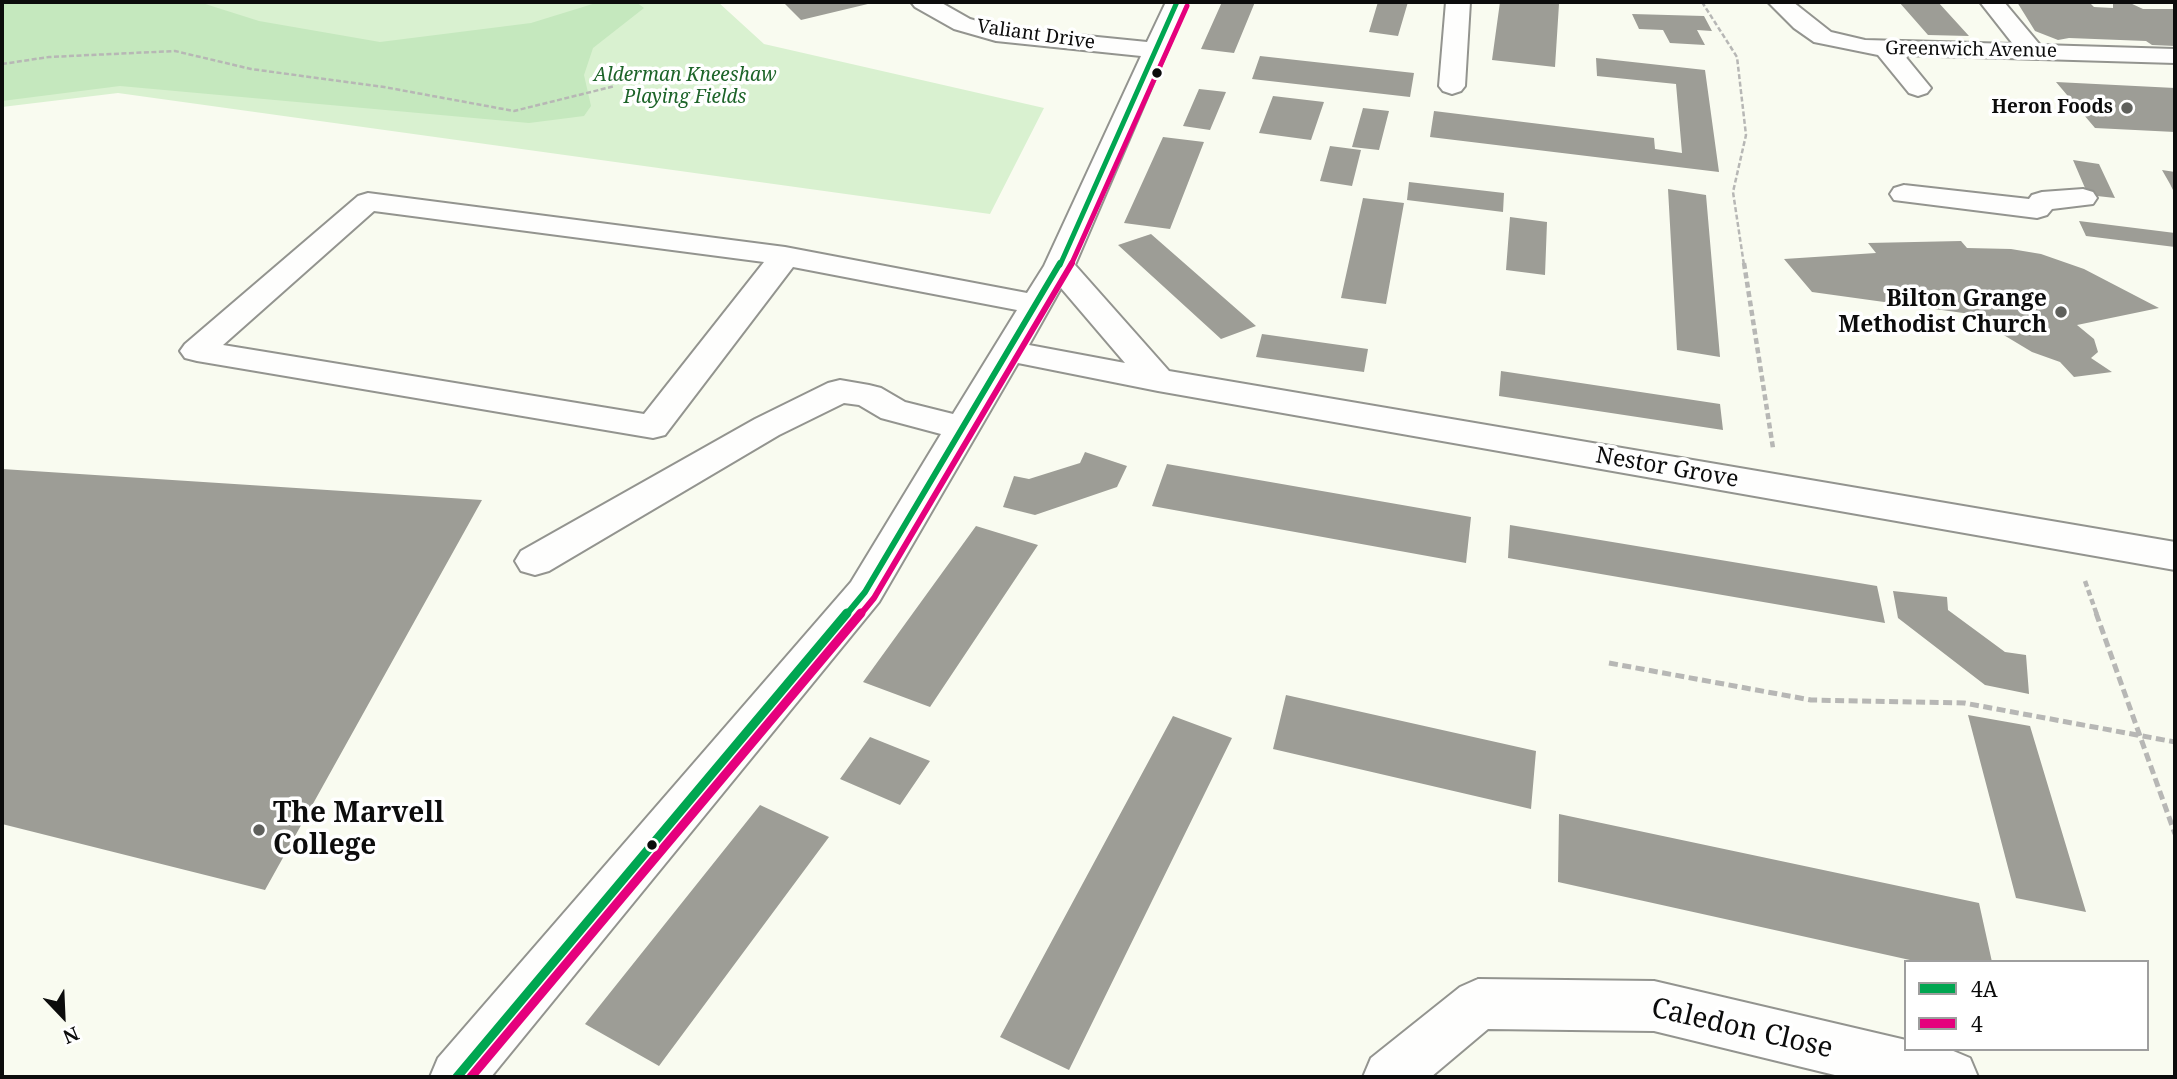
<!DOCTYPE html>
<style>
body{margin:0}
#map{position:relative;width:2177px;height:1079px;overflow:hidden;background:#f9fbf0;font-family:"Noto Serif",serif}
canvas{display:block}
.frame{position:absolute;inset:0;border:4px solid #0c0c0c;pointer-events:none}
.legend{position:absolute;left:1904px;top:960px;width:245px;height:91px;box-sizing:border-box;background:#fff;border:2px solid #9e9e9e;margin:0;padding:9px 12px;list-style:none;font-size:21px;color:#0c0c0c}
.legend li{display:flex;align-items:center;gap:14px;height:35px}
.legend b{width:35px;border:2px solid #9e9e9e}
.north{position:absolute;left:28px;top:981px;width:70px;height:70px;-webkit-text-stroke:5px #fff;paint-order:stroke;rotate:157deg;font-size:19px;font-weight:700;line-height:28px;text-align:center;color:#0c0c0c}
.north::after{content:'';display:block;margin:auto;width:24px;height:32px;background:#0c0c0c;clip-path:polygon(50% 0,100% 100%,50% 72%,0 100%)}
</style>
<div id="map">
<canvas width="2177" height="1079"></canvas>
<div class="frame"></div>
<ul class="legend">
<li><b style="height:9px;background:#00a651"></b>4A</li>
<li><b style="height:9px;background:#e5007d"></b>4</li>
</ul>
<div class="north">N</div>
</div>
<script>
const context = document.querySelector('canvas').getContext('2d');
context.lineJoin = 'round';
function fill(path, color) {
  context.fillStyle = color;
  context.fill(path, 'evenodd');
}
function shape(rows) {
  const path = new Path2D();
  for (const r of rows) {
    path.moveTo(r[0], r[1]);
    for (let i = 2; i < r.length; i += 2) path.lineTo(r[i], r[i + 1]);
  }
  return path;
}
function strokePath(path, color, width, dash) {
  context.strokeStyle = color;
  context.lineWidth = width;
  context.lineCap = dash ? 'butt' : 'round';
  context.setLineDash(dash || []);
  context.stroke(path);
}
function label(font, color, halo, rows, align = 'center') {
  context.font = font + ' "Noto Serif",serif';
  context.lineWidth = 7;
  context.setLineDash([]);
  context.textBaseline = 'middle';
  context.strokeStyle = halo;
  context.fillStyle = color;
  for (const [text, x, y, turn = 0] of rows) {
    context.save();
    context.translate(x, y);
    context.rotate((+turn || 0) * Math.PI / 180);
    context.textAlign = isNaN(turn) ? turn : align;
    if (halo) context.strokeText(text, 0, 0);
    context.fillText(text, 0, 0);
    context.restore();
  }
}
const green = shape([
 [2,2,718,2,764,44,1044,108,990,214,118,93,2,107]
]);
const forest = shape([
 [2,2,199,2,259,21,380,42,531,23,599,2,636,2,644,8,593,48,584,75,591,106,584,116,529,123,120,86,2,101]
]);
const building = shape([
 [783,2,872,2,872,3,801,20],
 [1222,2,1255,2,1234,53,1201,49],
 [1378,2,1408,2,1398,36,1369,32],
 [1500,2,1559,4,1555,67,1492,60],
 [1899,2,1938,2,1969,36,1928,35],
 [2017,2,2089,2,2094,7,2113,8,2113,3,2130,3,2143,9,2175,9,2175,46,2152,45,2146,41,2069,38,2058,40,2035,31],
 [1632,14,1704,16,1712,31,1697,30,1705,45,1670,43,1663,30,1639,29],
 [1260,56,1414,73,1410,97,1252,79],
 [1596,58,1705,70,1719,172,1430,137,1434,111,1654,138,1655,149,1682,153,1676,84,1597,76],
 [2056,82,2175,88,2175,132,2095,128],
 [1199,89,1226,92,1210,130,1183,126],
 [1273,96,1324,102,1311,140,1259,133],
 [1363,108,1389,111,1379,150,1352,147],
 [1163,137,1204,142,1170,229,1124,223],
 [1330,146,1361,150,1352,186,1320,181],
 [2073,160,2099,164,2115,198,2088,195],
 [2162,170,2175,172,2175,194,2170,184],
 [1409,182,1504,193,1503,212,1407,200],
 [1668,189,1706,195,1720,357,1677,350],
 [1363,198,1404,203,1386,304,1341,298],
 [1510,217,1547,222,1545,275,1506,270],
 [2079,221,2175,233,2175,247,2086,236],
 [1151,234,1175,255,1256,326,1221,339,1118,245],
 [1961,241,1967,248,2011,249,2041,254,2084,269,2159,308,2077,325,2094,339,2098,352,2091,358,2112,372,2074,377,2060,362,2032,352,1992,328,1985,316,1812,292,1784,259,1876,253,1868,243],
 [1262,334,1368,349,1364,372,1256,357],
 [1501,371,1720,404,1723,430,1499,396],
 [1085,452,1127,466,1117,487,1035,515,1003,507,1014,476,1029,479,1080,463],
 [1167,464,1471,517,1466,563,1152,506],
 [2,469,482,500,265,890,2,824],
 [1510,525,1877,586,1885,623,1508,558],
 [976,526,1038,545,930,707,863,682],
 [1893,591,1947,597,1948,610,2005,652,2026,655,2029,694,1985,685,1898,618],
 [1286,695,1536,751,1531,809,1273,749],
 [1968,715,2030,726,2086,912,2016,898],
 [1173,716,1232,738,1069,1070,1000,1037],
 [870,737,930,761,900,805,840,779],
 [760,805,829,837,659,1066,585,1024],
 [1559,814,1979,903,1992,962,1919,962,1558,882]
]);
const pathFar2 = shape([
 [1702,2,1737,57,1746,135,1733,192,1744,265],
 [2,64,49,57,175,51,251,69,384,87,514,111,615,86]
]);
const pathFar1 = shape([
 [1744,263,1773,448],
 [2085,581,2097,615]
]);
const path = shape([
 [2096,613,2175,834],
 [1609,663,1811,700,1964,703,2175,742]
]);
const minor = shape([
 [911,2,940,2,970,19,998,27,1147,42,1166,2,1188,2,1075,265,1169,371,2175,542,2175,570,1158,391,1018,363,879,602,491,1077,430,1077,438,1058,851,582,941,434,881,418,859,405,844,403,779,435,549,571,535,575,521,571,515,561,521,551,755,419,828,383,840,380,869,385,881,388,905,402,953,414,1017,310,793,267,665,435,653,438,197,361,185,358,180,351,185,344,358,196,368,193,785,247,1027,293,1044,266,1141,56,996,41,954,29,915,7,911,2],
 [374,211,764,262,644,414,223,345,374,211],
 [1061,288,1125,363,1029,345,1061,288],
 [1446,2,1470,2,1465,86,1461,91,1452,94,1443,91,1439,86,1446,2],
 [1768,2,1793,2,1831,32,1865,40,2013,44,1980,2,2004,2,2040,45,2175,49,2175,63,1904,55,1931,88,1927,93,1918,96,1909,93,1878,55,1814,42,1794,28,1768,2],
 [1904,185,2029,199,2032,195,2042,192,2083,189,2093,192,2097,198,2093,204,2052,209,2047,215,2037,218,1894,200,1890,194,1894,188,1904,185],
 [1478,979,1654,981,1906,1040,1906,1049,1951,1050,1970,1058,1978,1077,1843,1077,1654,1031,1488,1029,1431,1077,1363,1077,1371,1058,1460,987,1478,979]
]);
const bus1Far2 = shape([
 [1060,265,1177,2]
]);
const bus1Far1 = shape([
 [846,615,865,592,1060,263]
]);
const bus1 = shape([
 [457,1077,847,613]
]);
const bus2Far2 = shape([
 [1071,265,1187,6]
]);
const bus2Far1 = shape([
 [860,615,874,598,1072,263]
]);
const bus2 = shape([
 [471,1077,861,613]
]);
const markers = [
 [1157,73,6,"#0c0c0c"],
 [2127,108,7,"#5f605c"],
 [2061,312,7,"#5f605c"],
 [259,830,7,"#5f605c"],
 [652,845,6,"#0c0c0c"]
];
const farStreetnames = [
 ["Valiant Drive",1036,35,8],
 ["Greenwich Avenue",1971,50,1]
];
const farParknames = [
 ["Alderman Kneeshaw",685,76],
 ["Playing Fields",685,98]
];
const farPoinames = [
 ["Heron Foods",2113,108]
];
const poiNames = [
 ["Bilton Grange",2047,299],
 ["Methodist Church",2047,325]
];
const streetNames = [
 ["Nestor Grove",1667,468,10]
];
const nearPoinames = [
 ["The Marvell",273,814],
 ["College",273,846]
];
const nearStreetnames = [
 ["Caledon Close",1742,1029,13]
];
fill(green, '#d9f1d0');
fill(forest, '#c5e8be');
fill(building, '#9d9d96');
strokePath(minor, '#93948f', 4);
strokePath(pathFar2, '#b7b7b5', 2.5, [5, 2.5]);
strokePath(pathFar1, '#b7b7b5', 4.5, [6, 3.5]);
strokePath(path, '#b7b7b5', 5, [9, 4.5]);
fill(minor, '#fefefd');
strokePath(bus1Far2, '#00a651', 5);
strokePath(bus1Far1, '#00a651', 6);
strokePath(bus1, '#00a651', 9);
strokePath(bus2Far2, '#e5007d', 5);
strokePath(bus2Far1, '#e5007d', 6);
strokePath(bus2, '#e5007d', 9);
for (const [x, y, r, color] of markers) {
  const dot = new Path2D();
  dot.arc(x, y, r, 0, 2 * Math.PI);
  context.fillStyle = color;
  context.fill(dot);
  strokePath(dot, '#fff', 2.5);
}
label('19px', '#0c0c0c', '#fff', farStreetnames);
label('italic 19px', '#1d6429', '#fff', farParknames);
label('bold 19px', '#0c0c0c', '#fff', farPoinames, 'right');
label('bold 23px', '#0c0c0c', '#fff', poiNames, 'right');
label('23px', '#0c0c0c', '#fff', streetNames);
label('bold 28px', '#0c0c0c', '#fff', nearPoinames, 'left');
label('28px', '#0c0c0c', '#fff', nearStreetnames);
</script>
